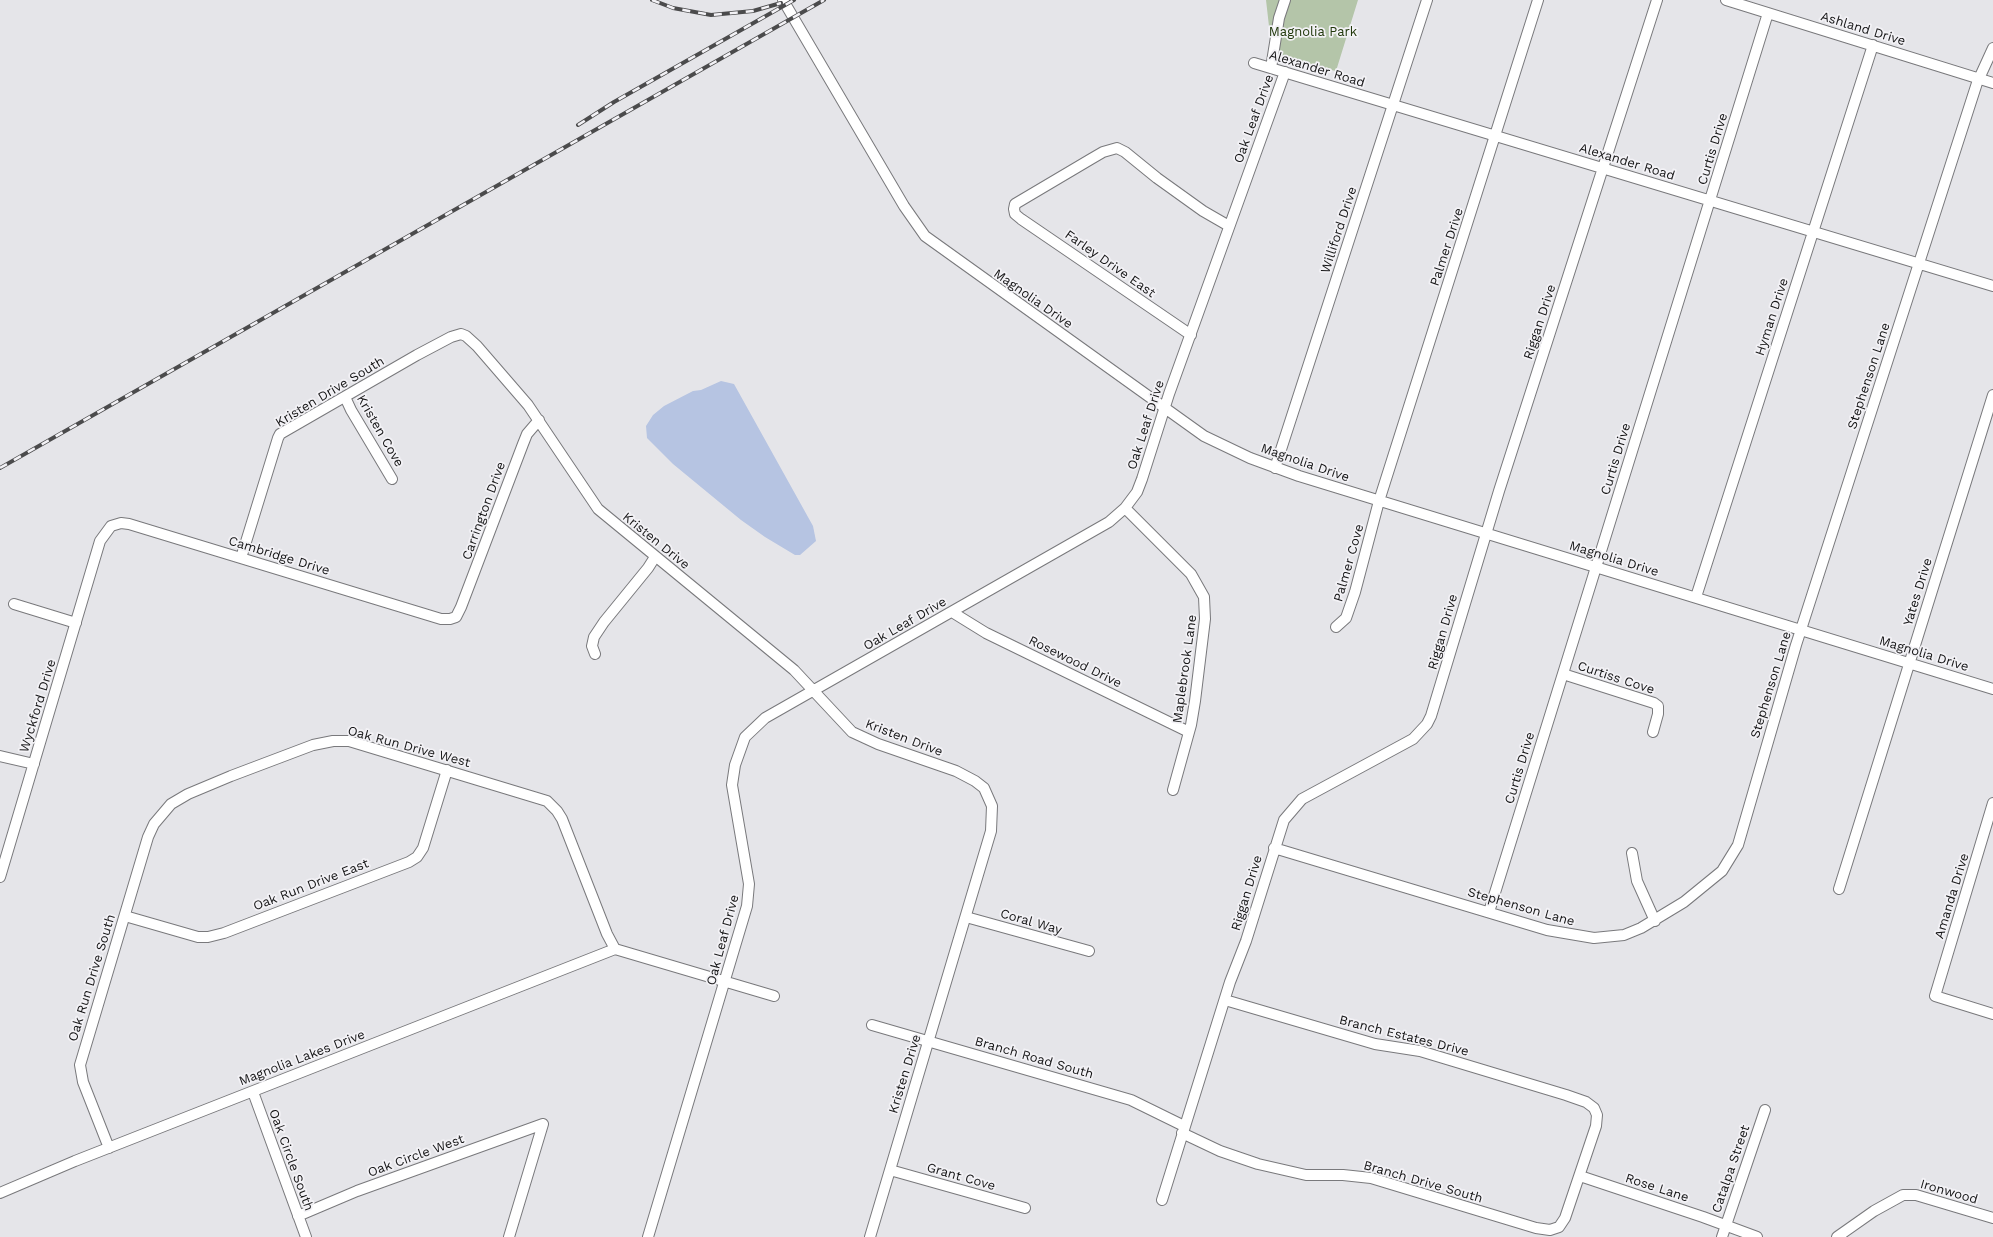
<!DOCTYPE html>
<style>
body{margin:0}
canvas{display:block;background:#e5e5e9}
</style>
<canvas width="1993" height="1237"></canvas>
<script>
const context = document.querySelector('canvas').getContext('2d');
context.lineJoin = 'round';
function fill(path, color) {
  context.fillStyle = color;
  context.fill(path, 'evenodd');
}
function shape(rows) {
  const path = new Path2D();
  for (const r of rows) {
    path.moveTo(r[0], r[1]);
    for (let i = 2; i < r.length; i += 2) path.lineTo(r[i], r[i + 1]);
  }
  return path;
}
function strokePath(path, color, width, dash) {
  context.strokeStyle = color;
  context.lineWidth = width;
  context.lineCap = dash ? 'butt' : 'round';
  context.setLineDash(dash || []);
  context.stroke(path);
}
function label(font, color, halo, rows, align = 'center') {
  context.font = font + ' "Work Sans",sans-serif';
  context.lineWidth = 3.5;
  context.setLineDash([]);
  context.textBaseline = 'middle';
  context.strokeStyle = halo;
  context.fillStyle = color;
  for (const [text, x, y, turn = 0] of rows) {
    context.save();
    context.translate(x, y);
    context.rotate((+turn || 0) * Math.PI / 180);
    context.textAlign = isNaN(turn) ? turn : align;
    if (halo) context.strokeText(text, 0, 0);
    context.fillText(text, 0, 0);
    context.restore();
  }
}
const green = shape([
 [1266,0,1358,0,1336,71,1308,65,1270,52,1270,35]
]);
const water = shape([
 [721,381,734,384,813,526,816,541,800,555,795,555,765,537,741,520,673,464,647,438,646,426,653,415,664,406,693,391,701,390]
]);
const minor = shape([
 [783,0,904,206,925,236,1204,436,1250,458,1299,476,1993,689],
 [1726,0,1993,83],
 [1254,63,1993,286],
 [1271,68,1279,18,1285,0],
 [1191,335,1021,219,1015,214,1014,209,1015,204,1091,159,1103,152,1117,148,1125,152,1157,178,1203,211,1229,226],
 [345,397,351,410,392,479],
 [1275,468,1427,0],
 [1125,508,1191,574,1204,597,1205,619,1195,701,1191,725,1173,790],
 [241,558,278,438,280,434,417,355,451,337,461,334,466,336,477,346,528,405,598,509,794,670,852,732,878,744,956,771,975,781,984,788,992,806,991,831,870,1237],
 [1696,597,1873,45],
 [14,604,76,623],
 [952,612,986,633,1189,732],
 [1336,627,1346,618,1355,592,1379,501,1538,0],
 [595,654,592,646,594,637,604,622,648,568,655,557],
 [1563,674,1654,703,1658,706,1658,714,1653,732],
 [0,756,34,764],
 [1993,803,1935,996,1993,1014],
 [1274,848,1547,930,1594,938,1624,935,1641,928,1684,902,1722,871,1738,845,1796,645,1977,83,1993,48],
 [1632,853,1637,881,1655,921],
 [0,877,100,541,111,526,121,523,129,524,441,619,450,619,456,617,461,607,523,444,527,434,539,420],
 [1839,889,1993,395],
 [1489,912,1768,13],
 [125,916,198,937,208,937,224,933,409,862,417,857,423,848,447,770],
 [966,917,1089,951],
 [615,949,774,996],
 [872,1025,1131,1100,1184,1126],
 [253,1092,306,1237],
 [1182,1133,1220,1151,1258,1164,1306,1175,1343,1175,1371,1178,1536,1228,1550,1230,1559,1227,1565,1218,1596,1126,1597,1115,1594,1108,1586,1102,1566,1095,1420,1051,1375,1044,1225,1000],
 [109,1148,83,1082,80,1065,148,837,154,824,171,804,188,794,231,776,313,745,333,741,349,741,547,801,557,811,562,819,607,934,615,949],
 [890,1170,1025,1208],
 [1580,1176,1703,1217,1757,1237],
 [0,1193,75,1161,615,949],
 [1162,1200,1230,982,1246,941,1284,820,1302,799,1413,739,1427,724,1431,716,1499,491,1657,0],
 [298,1216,357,1191,543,1124],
 [509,1237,543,1124],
 [648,1237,747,906,749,884,732,785,735,765,745,737,765,718,1109,522,1125,508,1137,492,1142,479,1169,394,1285,72],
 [1722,1237,1765,1110],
 [1837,1237,1874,1211,1903,1195,1916,1195,1993,1218]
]);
const rail = shape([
 [652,0,673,8,711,15,753,11,781,3],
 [578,125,614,102,794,0],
 [0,468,824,0]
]);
const streetNames = [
 ["Ashland Drive",1863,29,17],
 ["Alexander Road",1317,69,17],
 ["Oak Leaf Drive",1254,119,-70],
 ["Curtis Drive",1713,149,-73],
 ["Alexander Road",1627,162,17],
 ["Williford Drive",1339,230,-72],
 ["Palmer Drive",1447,247,-72],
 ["Farley Drive East",1110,264,35],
 ["Magnolia Drive",1033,299,35],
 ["Hyman Drive",1772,317,-72],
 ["Riggan Drive",1540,322,-72],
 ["Stephenson Lane",1869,376,-72],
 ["Kristen Drive South",330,392,-31],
 ["Oak Leaf Drive",1146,425,-72],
 ["Kristen Cove",380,431,60],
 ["Curtis Drive",1616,459,-73],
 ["Magnolia Drive",1305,463,19],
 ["Carrington Drive",484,511,-70],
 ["Kristen Drive",656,541,39],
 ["Cambridge Drive",279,556,17],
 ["Magnolia Drive",1614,559,17],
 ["Palmer Cove",1349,563,-74],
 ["Yates Drive",1918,592,-73],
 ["Oak Leaf Drive",905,624,-30],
 ["Riggan Drive",1443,632,-74],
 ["Magnolia Drive",1924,654,17],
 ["Rosewood Drive",1075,662,26],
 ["Maplebrook Lane",1185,669,-82],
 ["Curtiss Cove",1616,678,18],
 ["Stephenson Lane",1771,685,-73],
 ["Wyckford Drive",38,706,-73],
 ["Kristen Drive",904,738,21],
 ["Oak Run Drive West",409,747,15],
 ["Curtis Drive",1520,768,-73],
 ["Oak Run Drive East",311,885,-21],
 ["Riggan Drive",1247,893,-73],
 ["Amanda Drive",1952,896,-73],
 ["Stephenson Lane",1521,907,16],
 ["Coral Way",1031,922,16],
 ["Oak Leaf Drive",723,940,-75],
 ["Oak Run Drive South",92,978,-73],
 ["Branch Estates Drive",1404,1036,14],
 ["Magnolia Lakes Drive",302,1058,-21],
 ["Branch Road South",1034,1058,16],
 ["Kristen Drive",905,1074,-73],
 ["Oak Circle West",416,1156,-20],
 ["Oak Circle South",291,1160,70],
 ["Catalpa Street",1731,1169,-71],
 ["Grant Cove",961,1177,16],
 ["Branch Drive South",1423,1182,16],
 ["Rose Lane",1657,1188,18],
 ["Ironwood",1949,1192,16]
];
const parkNames = [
 ["Magnolia Park",1313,32]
];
fill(green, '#b4c5a9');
fill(water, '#b6c4e2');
strokePath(minor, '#79797c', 12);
strokePath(minor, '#fff', 10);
strokePath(rail, '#4b4b4c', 4);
strokePath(rail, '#f3f2f6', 2.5, [8]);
label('13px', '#141415', '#f3f2f6', streetNames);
label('13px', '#21380b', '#f3f2f6', parkNames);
</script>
